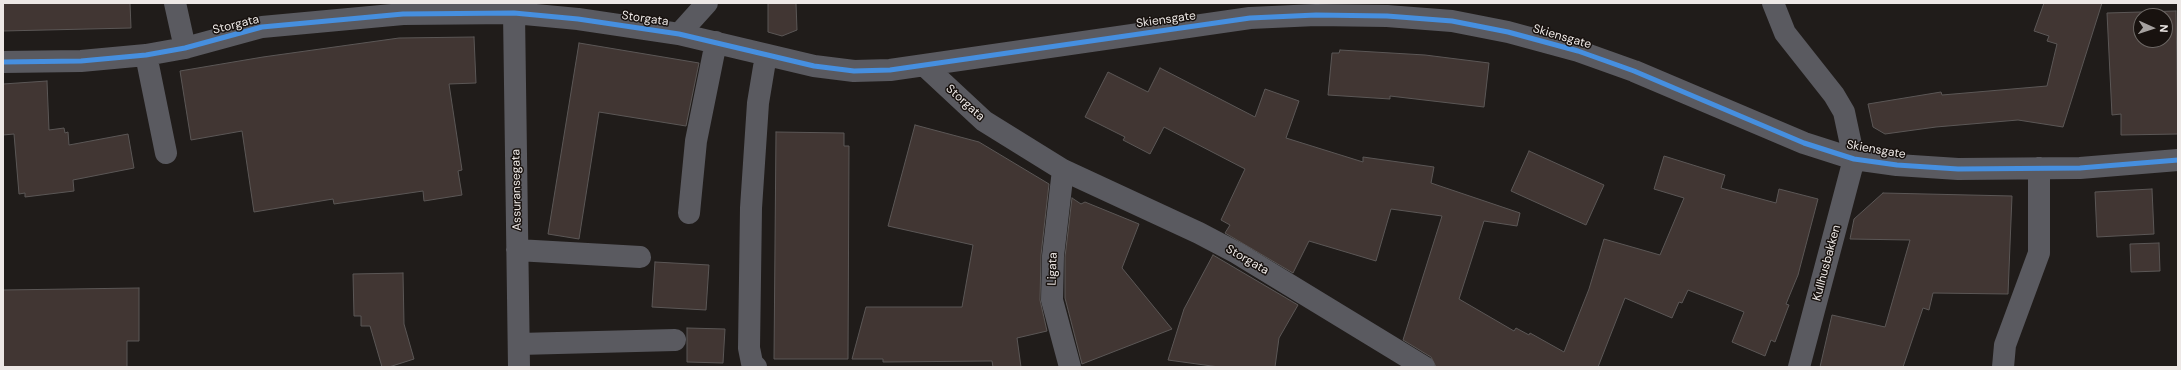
<!DOCTYPE html>
<style>
body{margin:0}
#map{position:relative;width:2181px;height:370px;overflow:hidden;background:#201c1a;font-family:"DM Sans",sans-serif}
canvas{display:block}
.frame{position:absolute;inset:0;border:4px solid #ede8e6;pointer-events:none}
.north{position:absolute;left:2133px;top:8px;width:40px;height:40px;box-sizing:border-box;background:#18120f;border:1px solid #6d6865;border-radius:50%;rotate:93deg;font-size:11px;font-weight:700;line-height:16px;text-align:center;color:#ede8e6}
.north::after{content:'';display:block;margin:auto;width:14px;height:18px;background:#a5a19f;clip-path:polygon(50% 0,100% 100%,50% 72%,0 100%)}
</style>
<div id="map">
<canvas width="2181" height="370"></canvas>
<div class="frame"></div>
<div class="north">N</div>
</div>
<script>
const context = document.querySelector('canvas').getContext('2d');
context.lineJoin = 'round';
function fill(path, color) {
  context.fillStyle = color;
  context.fill(path, 'evenodd');
}
function shape(rows) {
  const path = new Path2D();
  for (const r of rows) {
    path.moveTo(r[0], r[1]);
    for (let i = 2; i < r.length; i += 2) path.lineTo(r[i], r[i + 1]);
  }
  return path;
}
function strokePath(path, color, width, dash) {
  context.strokeStyle = color;
  context.lineWidth = width;
  context.lineCap = dash ? 'butt' : 'round';
  context.setLineDash(dash || []);
  context.stroke(path);
}
function label(font, color, halo, rows, align = 'center') {
  context.font = font + ' "DM Sans",sans-serif';
  context.lineWidth = 3;
  context.setLineDash([]);
  context.textBaseline = 'middle';
  context.strokeStyle = halo;
  context.fillStyle = color;
  for (const [text, x, y, turn = 0] of rows) {
    context.save();
    context.translate(x, y);
    context.rotate((+turn || 0) * Math.PI / 180);
    context.textAlign = isNaN(turn) ? turn : align;
    if (halo) context.strokeText(text, 0, 0);
    context.fillText(text, 0, 0);
    context.restore();
  }
}
const building = shape([
 [3,3,130,3,131,28,3,31,3,3],
 [768,3,796,3,797,30,782,36,768,32,768,3],
 [2044,3,2102,3,2063,127,2018,120,1936,127,1885,134,1873,127,1868,104,1941,92,1942,95,2047,86,2057,44,2047,41,2049,36,2034,31,2044,3],
 [2176,11,2178,134,2121,135,2121,114,2112,115,2107,13,2176,11],
 [2141,16,2165,16,2165,40,2141,40,2141,16],
 [474,37,476,83,449,84,462,170,458,171,462,195,424,201,423,191,334,204,333,199,254,212,242,131,191,140,180,71,263,57,399,38,474,37],
 [579,43,699,63,686,126,599,112,579,239,548,234,579,43],
 [1340,50,1425,55,1489,63,1484,107,1390,96,1390,99,1328,95,1332,53,1339,53,1340,50],
 [1160,68,1255,117,1265,89,1299,101,1286,138,1363,162,1363,157,1434,167,1431,183,1520,213,1517,226,1484,221,1459,299,1514,331,1516,328,1529,335,1530,333,1564,352,1589,289,1604,239,1660,255,1684,198,1654,189,1664,156,1725,175,1721,188,1776,203,1779,189,1818,199,1798,275,1786,304,1789,305,1775,342,1771,340,1765,356,1732,342,1744,312,1688,290,1682,303,1679,302,1672,318,1625,298,1598,367,1436,367,1431,357,1403,340,1442,216,1391,209,1376,261,1309,241,1293,273,1225,233,1230,225,1221,220,1245,169,1164,127,1150,154,1123,140,1125,137,1085,117,1108,72,1148,92,1160,68],
 [47,81,49,130,64,128,65,133,68,132,69,145,128,134,134,168,73,180,74,191,25,197,25,193,19,194,14,134,3,135,3,84,47,81],
 [915,125,979,142,1049,184,1041,255,1040,300,1047,331,1017,338,1021,367,993,367,992,361,883,362,883,359,852,359,866,307,962,307,973,245,888,226,915,125],
 [776,132,844,133,844,146,849,146,848,359,774,359,776,132],
 [1529,151,1604,185,1586,225,1511,191,1529,151],
 [2152,189,2154,234,2097,237,2095,192,2152,189],
 [1883,193,2012,196,2008,294,1933,293,1929,310,1923,308,1903,367,1820,367,1832,315,1885,327,1910,240,1850,239,1854,219,1883,193],
 [1072,198,1081,204,1085,202,1139,224,1122,268,1172,329,1082,364,1065,298,1065,257,1072,198],
 [2159,243,2160,271,2131,272,2130,244,2159,243],
 [1213,255,1298,305,1279,338,1275,367,1219,367,1168,360,1184,309,1213,255],
 [655,262,709,265,706,310,652,307,655,262],
 [403,273,404,324,414,359,389,367,382,367,370,326,361,326,361,316,354,316,353,274,403,273],
 [139,288,139,341,127,341,127,367,3,367,3,290,139,288],
 [687,328,725,329,723,363,687,362,687,328]
]);
const minor = shape([
 [175,3,185,48],
 [1773,3,1785,33,1834,95,1844,112,1854,159,1799,367],
 [514,13,519,367],
 [679,34,707,3],
 [146,55,166,153],
 [3,62,81,61,146,55,185,48,262,27,403,14,514,13,578,19,679,34,814,66,854,71,890,70,1250,18,1316,15,1387,16,1452,21,1508,32,1578,51,1634,71,1804,143,1854,159,1897,165,1958,169,2080,168,2178,160],
 [926,67,984,121,1063,170,1199,233,1237,253,1424,367],
 [1063,170,1053,256,1052,300,1070,367],
 [689,213,696,141,716,42],
 [517,250,640,257],
 [519,344,675,340],
 [756,367,752,363,749,348,751,208,758,103,766,55],
 [2003,367,2005,345,2039,253,2039,168]
]);
const cycleway = shape([
 [3,62,81,61,146,55,185,48,262,27,403,14,514,13,578,19,679,34,814,66,854,71,890,70,1250,18,1316,15,1387,16,1452,21,1508,32,1578,51,1634,71,1804,143,1854,159,1897,165,1958,169,2080,168,2178,160]
]);
const streetNames = [
 ["Storgata",645,19,8],
 ["Skiensgate",1166,20,-8],
 ["Storgata",236,25,-14],
 ["Skiensgate",1562,37,16],
 ["Storgata",965,103,42],
 ["Skiensgate",1876,150,10],
 ["Assuransegata",517,190,-91],
 ["Storgata",1247,260,30],
 ["Kullhusbakken",1827,263,-75],
 ["Ligata",1053,269,-88]
];
fill(building, '#413633');
strokePath(building, '#5b5756', 1);
strokePath(minor, '#5a5a60', 22);
strokePath(cycleway, '#468fdf', 5);
label('12px', '#ede8e6', '#18120f', streetNames);
</script>
